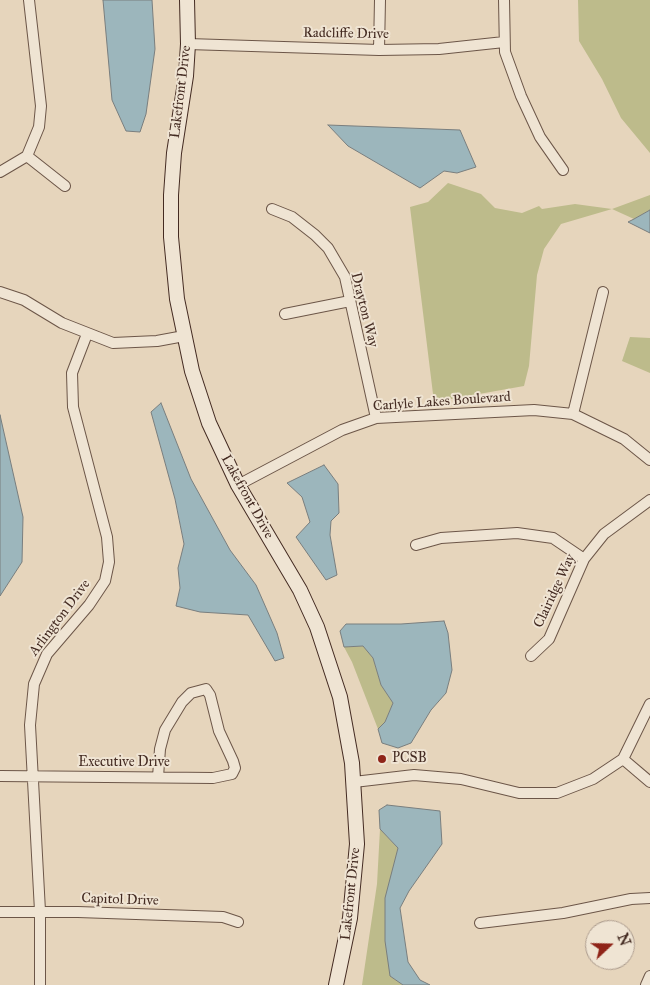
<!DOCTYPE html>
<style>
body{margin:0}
#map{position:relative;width:650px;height:985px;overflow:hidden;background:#e6d5bc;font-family:"IM FELL Great Primer",serif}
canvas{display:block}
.north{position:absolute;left:585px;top:920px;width:50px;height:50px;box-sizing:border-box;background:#efe4d3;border:1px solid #ab9a8c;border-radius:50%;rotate:69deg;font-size:14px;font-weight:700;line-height:20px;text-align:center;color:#442b22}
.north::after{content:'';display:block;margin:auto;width:18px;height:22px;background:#8f2418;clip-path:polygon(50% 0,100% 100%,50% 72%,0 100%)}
</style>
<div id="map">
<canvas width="650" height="985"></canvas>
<div class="north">N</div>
</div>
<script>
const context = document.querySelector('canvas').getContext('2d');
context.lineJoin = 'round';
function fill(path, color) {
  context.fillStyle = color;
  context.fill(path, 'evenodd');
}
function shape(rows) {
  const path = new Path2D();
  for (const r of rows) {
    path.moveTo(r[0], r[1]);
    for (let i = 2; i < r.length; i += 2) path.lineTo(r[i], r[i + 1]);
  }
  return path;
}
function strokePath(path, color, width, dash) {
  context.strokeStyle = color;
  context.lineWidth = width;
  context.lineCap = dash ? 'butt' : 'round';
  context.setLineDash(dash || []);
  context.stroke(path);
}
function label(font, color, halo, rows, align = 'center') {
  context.font = font + ' "IM FELL Great Primer",serif';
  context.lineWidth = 4;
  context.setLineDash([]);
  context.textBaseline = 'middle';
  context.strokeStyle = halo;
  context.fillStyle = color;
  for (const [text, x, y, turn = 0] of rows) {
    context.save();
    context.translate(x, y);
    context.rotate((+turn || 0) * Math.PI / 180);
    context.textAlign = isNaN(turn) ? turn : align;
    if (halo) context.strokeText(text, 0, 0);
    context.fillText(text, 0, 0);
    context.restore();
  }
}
const green = shape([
 [578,0,650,0,650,153,621,118,602,79,579,41],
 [448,183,481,194,495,208,522,213,539,206,542,209,575,204,612,209,650,195,650,210,634,219,612,209,561,224,544,249,537,275,529,366,524,386,434,402,410,207,428,202],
 [630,337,650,338,650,373,622,361],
 [364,646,373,658,381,685,393,703,385,722,378,729,352,662,344,647],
 [380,829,398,848,395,867,390,976,403,985,362,985,377,884]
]);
const water = shape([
 [103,0,152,0,155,49,146,114,140,132,126,131,112,100,103,0],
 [328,125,460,130,476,167,457,173,444,171,420,188,348,146,328,125],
 [650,210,650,233,628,222,634,219,650,210],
 [161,403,191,479,230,550,256,585,277,633,284,658,275,661,248,615,200,612,176,606,180,588,178,568,184,544,175,499,151,412,161,403],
 [0,415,23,517,22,562,0,596,0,415],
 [324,465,338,484,339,513,331,521,330,535,337,575,326,580,296,537,310,522,302,497,287,483,324,465],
 [444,621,448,633,452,670,446,693,431,710,411,743,398,748,382,743,378,729,385,722,393,703,381,685,373,658,363,646,344,647,340,631,346,624,401,624,444,621],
 [387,805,440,811,442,844,409,891,400,908,408,962,420,980,430,985,403,985,390,976,385,941,385,898,398,848,380,829,379,810,387,805]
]);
const street = shape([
 [504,0,505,52,521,96,540,137,563,170],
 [188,44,379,50,439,49,504,42],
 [379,50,380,0],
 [27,156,65,186],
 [0,172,27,156,39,127,41,106,29,0],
 [272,209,292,217,315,235,328,248,345,277,376,418],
 [0,292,24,300,62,323,113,343,157,341,184,336],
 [285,314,350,301],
 [573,414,603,292],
 [238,485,342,430,376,418,534,410,573,414,624,439,650,460],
 [416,545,441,538,517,533,553,538,584,559],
 [531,656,549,639,584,559,604,534,650,500],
 [623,759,650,782],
 [0,776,213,778,232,774,235,768,233,761,219,731,210,695,206,689,191,693,182,702,165,730,160,749,158,777],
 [354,782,414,775,461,779,519,793,557,793,593,779,623,759,650,704],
 [0,912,78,912,223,917,238,922],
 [480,923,563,913,631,899,650,898],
 [40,985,40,911,30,725,34,684,47,654,89,605,105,581,109,562,107,537,73,407,72,373,87,334],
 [646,985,650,976]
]);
const secondary = shape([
 [187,0,188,44,186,76,174,153,171,195,171,237,177,299,192,371,209,423,238,485,300,590,317,627,340,697,352,763,357,844,350,918,336,985]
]);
const markers = [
 [382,759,5,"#8f2418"]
];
const streetNames = [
 ["Radcliffe Drive",346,34,1],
 ["Lakefront Drive",181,92,-83],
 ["Drayton Way",364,310,76],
 ["Carlyle Lakes Boulevard",442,402,-4],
 ["Lakefront Drive",247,497,61],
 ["Clairidge Way",555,591,-65],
 ["Arlington Drive",60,618,-53],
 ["Executive Drive",124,763],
 ["Lakefront Drive",351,894,-84],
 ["Capitol Drive",120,900,2]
];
const poiNames = [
 ["PCSB",392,759]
];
fill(green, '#bdbb8b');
fill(water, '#9cb6bc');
strokePath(water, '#797e7e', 1);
strokePath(street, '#6c5648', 12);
strokePath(secondary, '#442b22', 16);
strokePath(street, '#efe4d3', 10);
strokePath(secondary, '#efe4d3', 14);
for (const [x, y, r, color] of markers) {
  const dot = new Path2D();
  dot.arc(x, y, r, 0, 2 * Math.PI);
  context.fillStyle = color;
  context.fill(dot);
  strokePath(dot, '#efe4d3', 2);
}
label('14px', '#442b22', '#efe4d3', streetNames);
label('14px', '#442b22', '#efe4d3', poiNames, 'left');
</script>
